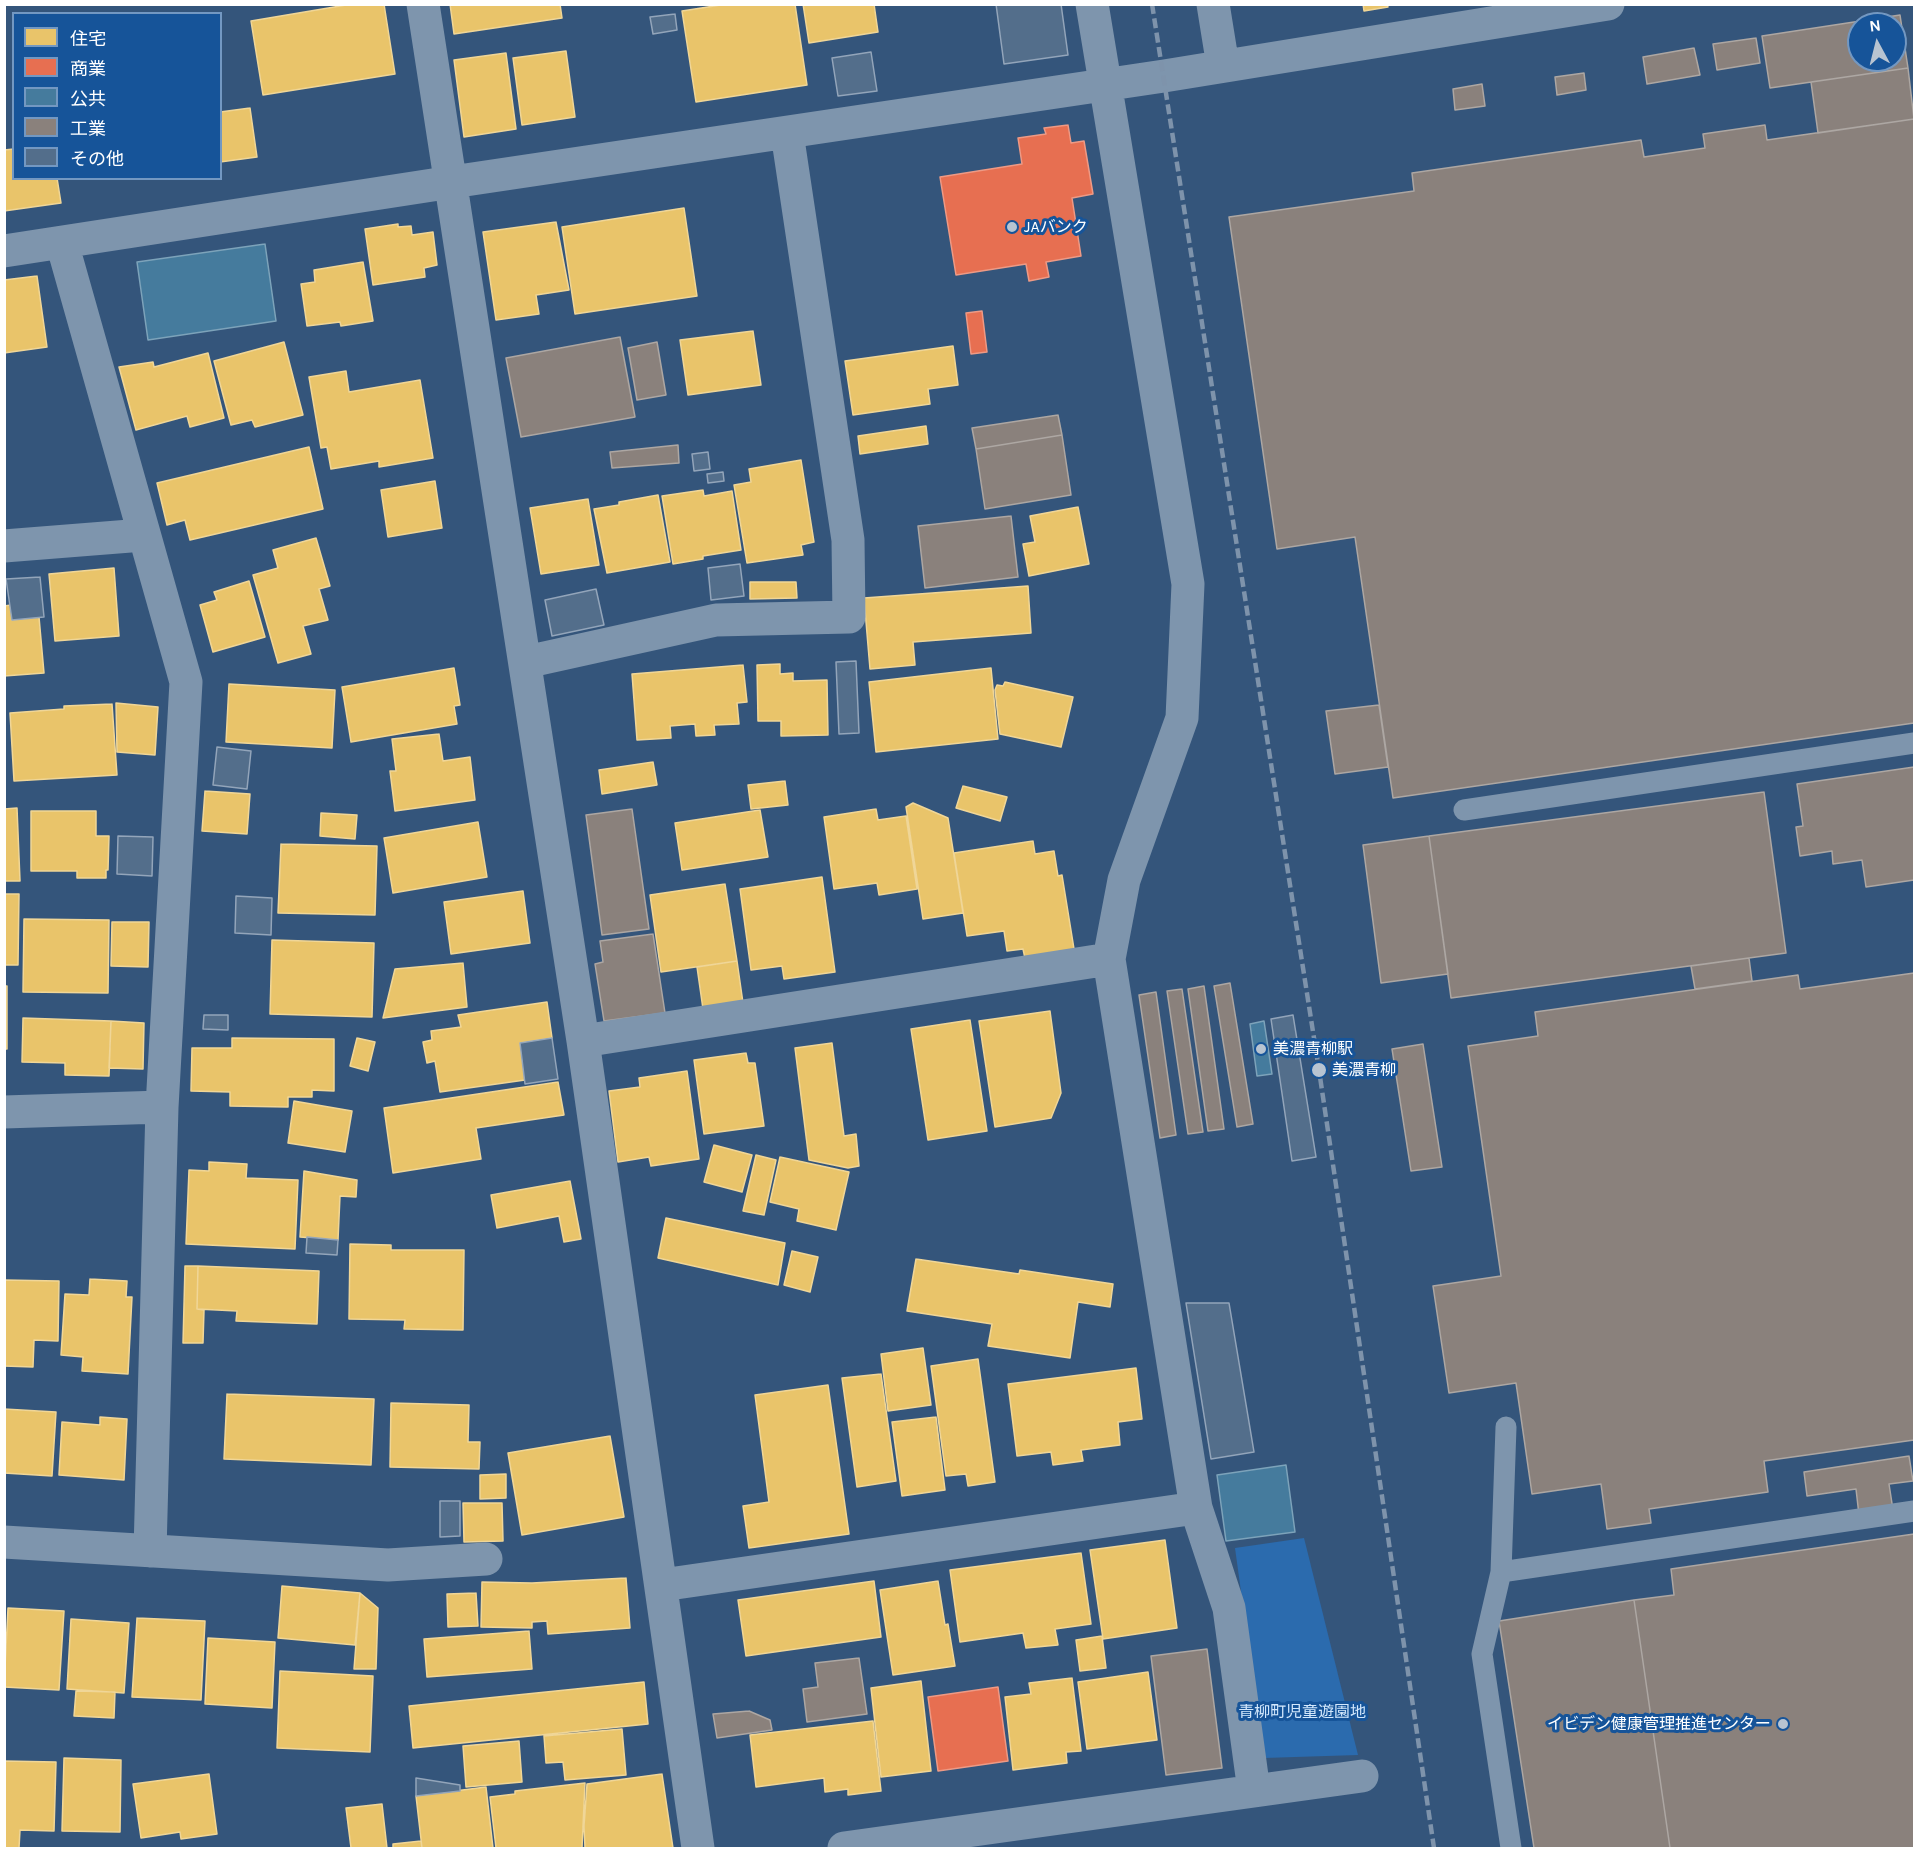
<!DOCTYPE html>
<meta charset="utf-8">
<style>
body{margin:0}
#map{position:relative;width:1919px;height:1853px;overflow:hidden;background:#34557b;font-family:Karla,"Noto Sans JP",sans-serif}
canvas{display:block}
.frame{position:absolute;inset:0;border:6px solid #fff;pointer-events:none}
.legend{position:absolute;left:12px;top:12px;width:210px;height:168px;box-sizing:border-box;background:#165499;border:2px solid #7398c2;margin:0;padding:8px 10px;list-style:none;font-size:18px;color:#fff}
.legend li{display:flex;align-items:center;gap:12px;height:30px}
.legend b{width:30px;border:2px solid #7398c2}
.north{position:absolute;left:1847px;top:12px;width:60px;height:60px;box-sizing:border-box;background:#165499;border:2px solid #7398c2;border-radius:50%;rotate:353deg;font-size:16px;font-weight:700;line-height:24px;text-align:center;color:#fff}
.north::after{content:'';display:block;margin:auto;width:21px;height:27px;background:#b8c4d1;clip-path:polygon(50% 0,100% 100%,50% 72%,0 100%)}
</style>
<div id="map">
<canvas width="1919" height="1853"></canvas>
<div class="frame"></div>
<ul class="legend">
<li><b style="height:16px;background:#e9c46a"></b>住宅</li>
<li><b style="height:16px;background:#e76f51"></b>商業</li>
<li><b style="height:16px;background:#457b9d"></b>公共</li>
<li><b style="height:16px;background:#8a817c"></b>工業</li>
<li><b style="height:16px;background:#536e8b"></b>その他</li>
</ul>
<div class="north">N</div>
</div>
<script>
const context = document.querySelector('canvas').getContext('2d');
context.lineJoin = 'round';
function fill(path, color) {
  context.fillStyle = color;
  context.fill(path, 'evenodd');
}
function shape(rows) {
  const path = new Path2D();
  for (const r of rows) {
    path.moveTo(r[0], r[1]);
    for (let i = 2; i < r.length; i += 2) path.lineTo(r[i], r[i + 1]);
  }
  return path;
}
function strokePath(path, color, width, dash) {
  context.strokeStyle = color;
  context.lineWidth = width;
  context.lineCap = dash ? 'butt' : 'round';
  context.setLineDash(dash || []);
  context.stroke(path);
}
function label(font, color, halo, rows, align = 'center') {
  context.font = font + ' Karla,"Noto Sans JP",sans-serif';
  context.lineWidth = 6;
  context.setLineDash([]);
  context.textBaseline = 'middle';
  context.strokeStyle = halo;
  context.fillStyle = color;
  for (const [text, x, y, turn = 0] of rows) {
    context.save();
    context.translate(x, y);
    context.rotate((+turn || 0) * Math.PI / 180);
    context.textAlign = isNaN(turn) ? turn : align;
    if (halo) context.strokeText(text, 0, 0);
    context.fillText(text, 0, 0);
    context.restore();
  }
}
const green = shape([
 [1304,1538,1358,1755,1264,1758,1235,1548]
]);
const homes = shape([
 [352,4,384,4,395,74,263,95,251,21,352,4],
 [450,4,560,4,562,18,454,34,450,4],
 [727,4,795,4,807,85,696,102,682,11,727,4],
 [803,4,874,4,878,32,809,43,803,4],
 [1363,4,1387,4,1388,7,1364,11,1363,4],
 [566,51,575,117,522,125,513,58,566,51],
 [506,53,516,129,464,137,454,60,506,53],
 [250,108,257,157,220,162,220,112,250,108],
 [14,149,14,178,57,178,61,203,4,211,4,150,14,149],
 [684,208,697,296,575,314,562,227,684,208],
 [556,222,569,290,536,295,539,314,496,320,483,232,556,222],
 [398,224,398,227,411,226,412,235,433,232,437,265,424,268,425,277,373,285,365,229,398,224],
 [363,262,373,321,341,326,340,322,307,326,301,284,315,282,314,270,363,262],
 [37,276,47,347,4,353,4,280,37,276],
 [753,331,761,385,688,395,680,340,753,331],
 [284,342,303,415,255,427,252,420,231,425,214,361,284,342],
 [953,346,958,385,928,389,930,404,853,415,845,361,953,346],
 [208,353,224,418,190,427,187,416,136,430,119,367,153,362,154,367,208,353],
 [346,371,349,392,420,380,433,458,379,467,379,461,331,469,327,447,321,448,309,377,346,371],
 [926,426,928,444,860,454,858,436,926,426],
 [309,447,323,509,190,540,185,520,167,525,157,483,309,447],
 [801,460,814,542,801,545,803,555,747,563,734,485,751,482,749,469,801,460],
 [435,481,442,528,388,537,381,490,435,481],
 [703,490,704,496,732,491,741,550,703,556,703,559,673,564,662,496,703,490],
 [658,495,670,562,607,573,594,509,619,505,619,502,658,495],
 [588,499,599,565,541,574,530,508,588,499],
 [1078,507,1089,564,1029,576,1023,544,1035,542,1030,516,1078,507],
 [316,538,330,586,319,589,328,620,303,626,311,654,278,663,253,575,278,568,273,550,316,538],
 [114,568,119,636,55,641,49,574,114,568],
 [249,581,265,637,213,652,200,605,217,600,214,592,249,581],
 [750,582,796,582,797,598,750,599,750,582],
 [1028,586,1031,633,913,642,915,665,870,669,864,598,1028,586],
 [11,605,12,620,39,617,44,673,4,676,4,606,11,605],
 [780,664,780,674,793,673,793,681,827,680,828,735,781,736,781,721,758,721,757,665,780,664],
 [743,665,747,702,737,703,739,724,714,725,715,735,696,736,695,724,670,726,671,738,637,740,632,674,743,665],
 [454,668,460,705,454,706,457,724,351,742,342,687,454,668],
 [991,668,998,739,876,752,869,682,991,668],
 [1005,682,1073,697,1061,747,1000,734,995,690,997,685,1003,686,1005,682],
 [229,684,335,690,332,748,226,742,229,684],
 [116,703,158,707,155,755,117,752,116,703],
 [112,704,117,775,14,781,10,713,64,709,64,706,112,704],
 [439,734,443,761,470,757,475,800,395,811,390,771,396,771,392,739,439,734],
 [653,762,657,785,602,794,599,770,653,762],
 [785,781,788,805,751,809,748,785,785,781],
 [963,786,1007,797,1000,821,956,808,963,786],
 [205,791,250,794,247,834,202,831,205,791],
 [913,803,948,818,963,913,923,919,906,807,913,803],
 [17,808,20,881,4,881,4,809,17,808],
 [876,809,878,820,906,816,917,889,879,895,877,883,834,889,824,817,876,809],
 [760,810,768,857,682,870,675,823,760,810],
 [31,811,96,811,96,836,109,836,108,870,106,870,106,878,77,878,77,871,31,871,31,811],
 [321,813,357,815,355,839,320,836,321,813],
 [478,822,487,877,393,893,384,838,478,822],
 [1033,841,1035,854,1054,851,1058,876,1062,875,1075,955,1026,963,1023,949,1007,951,1004,931,967,936,954,853,1033,841],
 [281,844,377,846,375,915,278,913,281,844],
 [822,877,835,972,784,979,782,966,751,970,740,889,822,877],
 [725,884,737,961,661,972,650,895,725,884],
 [523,891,530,943,451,954,444,902,523,891],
 [4,894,19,894,18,965,4,965,4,894],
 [24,919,109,920,108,993,23,992,24,919],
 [112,922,149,922,148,967,111,966,112,922],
 [272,940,374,943,372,1017,270,1014,272,940],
 [737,961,743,1003,703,1009,697,967,737,961],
 [463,963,467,1007,383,1018,395,969,463,963],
 [4,986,7,986,7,1049,4,1049,4,986],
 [547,1002,552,1038,520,1043,525,1080,440,1092,435,1061,427,1063,423,1042,432,1040,431,1031,461,1027,458,1015,547,1002],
 [1050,1011,1061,1093,1051,1118,995,1127,979,1021,1050,1011],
 [23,1018,111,1021,109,1076,65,1075,65,1063,22,1062,23,1018],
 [970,1020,987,1131,928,1140,911,1029,970,1020],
 [111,1021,144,1023,143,1069,109,1068,111,1021],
 [232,1038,334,1039,334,1091,312,1090,312,1097,288,1097,288,1107,230,1106,230,1092,191,1091,192,1048,232,1048,232,1038],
 [357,1038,375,1042,368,1071,350,1066,357,1038],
 [832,1043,844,1136,856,1134,859,1166,848,1168,809,1160,795,1048,832,1043],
 [746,1053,748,1063,755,1063,764,1126,704,1134,694,1060,746,1053],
 [687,1071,699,1159,651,1166,649,1157,618,1162,609,1091,640,1087,639,1078,687,1071],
 [558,1082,564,1115,476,1128,481,1159,393,1173,384,1108,558,1082],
 [294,1101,352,1111,345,1152,288,1143,294,1101],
 [714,1145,752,1155,742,1192,704,1182,714,1145],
 [756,1155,776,1160,764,1215,743,1211,756,1155],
 [780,1157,849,1172,836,1230,797,1221,799,1209,770,1202,780,1157],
 [209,1162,247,1164,246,1178,298,1180,295,1249,186,1244,189,1170,209,1171,209,1162],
 [304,1171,357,1180,356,1197,340,1196,338,1240,300,1237,304,1171],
 [570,1181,581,1239,564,1242,559,1216,497,1228,491,1195,570,1181],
 [666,1218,785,1243,778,1285,658,1258,666,1218],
 [350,1244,391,1245,391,1250,464,1250,463,1330,404,1329,405,1320,349,1319,350,1244],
 [792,1251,818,1257,810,1292,784,1285,792,1251],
 [916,1259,1019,1274,1020,1270,1113,1284,1110,1307,1078,1302,1070,1358,988,1346,992,1324,907,1311,916,1259],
 [185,1266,198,1266,197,1309,204,1310,203,1343,183,1343,185,1266],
 [198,1266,319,1271,317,1324,236,1321,237,1311,197,1309,198,1266],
 [90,1279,127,1281,126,1297,132,1297,128,1374,82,1371,83,1357,61,1355,65,1294,89,1295,90,1279],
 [4,1280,59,1281,58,1341,34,1340,33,1367,4,1366,4,1280],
 [923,1348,931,1405,888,1411,881,1354,923,1348],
 [978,1359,995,1482,968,1486,966,1474,946,1476,931,1366,978,1359],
 [1136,1368,1142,1419,1118,1422,1120,1445,1081,1450,1083,1461,1053,1465,1051,1452,1017,1456,1008,1384,1136,1368],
 [881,1374,896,1481,857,1487,842,1378,881,1374],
 [828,1385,849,1534,749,1548,743,1506,769,1502,755,1395,828,1385],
 [227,1394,374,1399,371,1465,224,1459,227,1394],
 [391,1403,469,1405,468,1442,480,1442,479,1469,390,1467,391,1403],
 [4,1409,56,1412,52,1476,4,1473,4,1409],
 [100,1417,127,1419,124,1480,59,1475,62,1422,100,1425,100,1417],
 [936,1417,945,1490,902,1496,892,1422,936,1417],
 [610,1436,624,1517,522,1535,508,1453,610,1436],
 [506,1474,506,1498,480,1499,480,1475,506,1474],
 [463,1503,502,1503,503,1541,464,1542,463,1503],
 [1165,1540,1177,1628,1103,1639,1090,1550,1165,1540],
 [1081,1553,1091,1624,1055,1629,1058,1645,1026,1648,1023,1633,960,1642,950,1570,1081,1553],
 [626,1578,630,1628,548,1634,547,1621,532,1622,532,1628,481,1627,482,1582,532,1583,626,1578],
 [874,1581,881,1637,746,1656,738,1600,874,1581],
 [938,1581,945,1625,948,1624,955,1666,893,1675,880,1590,938,1581],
 [282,1586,360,1593,355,1645,278,1638,282,1586],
 [360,1593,378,1608,376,1669,354,1669,360,1593],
 [476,1593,478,1626,448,1627,447,1594,476,1593],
 [8,1608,64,1611,59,1690,4,1687,8,1608],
 [137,1618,205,1621,201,1700,132,1697,137,1618],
 [71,1619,129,1623,124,1693,67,1689,71,1619],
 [529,1631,532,1669,427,1677,424,1639,529,1631],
 [1102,1636,1106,1668,1080,1671,1076,1640,1102,1636],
 [208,1638,275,1642,272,1708,205,1704,208,1638],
 [280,1671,373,1676,370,1752,277,1748,280,1671],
 [1148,1672,1157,1740,1087,1749,1078,1682,1148,1672],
 [1072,1678,1081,1751,1066,1752,1067,1763,1013,1770,1005,1697,1031,1694,1029,1683,1072,1678],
 [921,1681,931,1771,881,1777,871,1688,921,1681],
 [644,1682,648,1724,413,1748,409,1706,644,1682],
 [76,1691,115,1692,114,1718,74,1716,76,1691],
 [873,1721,881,1791,848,1795,848,1789,825,1792,824,1778,756,1787,750,1735,873,1721],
 [622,1729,626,1775,565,1780,563,1762,546,1763,544,1736,622,1729],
 [519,1741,522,1782,466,1787,463,1746,519,1741],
 [64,1758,121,1760,120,1832,62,1831,64,1758],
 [4,1761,56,1762,54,1831,20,1830,19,1848,4,1848,4,1761],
 [209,1774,217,1834,181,1839,180,1832,141,1838,133,1784,209,1774],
 [662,1774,673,1848,585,1848,584,1826,587,1784,662,1774],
 [585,1783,582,1848,496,1848,490,1797,515,1794,515,1791,585,1783],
 [486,1787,493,1848,422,1848,416,1796,486,1787],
 [382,1804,387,1848,351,1848,346,1808,382,1804],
 [421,1841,422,1848,393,1848,393,1844,421,1841]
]);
const shops = shape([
 [1068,125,1071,143,1084,141,1093,194,1072,198,1081,256,1046,262,1049,277,1029,281,1026,264,956,275,940,177,1022,164,1018,138,1046,134,1044,128,1068,125],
 [982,311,987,352,971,354,966,313,982,311],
 [998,1687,1008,1761,938,1771,928,1697,998,1687]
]);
const public = shape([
 [265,244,276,321,148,340,137,262,265,244],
 [1264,1021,1272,1074,1257,1076,1250,1024,1264,1021],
 [1286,1465,1295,1532,1226,1541,1217,1475,1286,1465]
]);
const industry = shape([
 [1900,15,1908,68,1770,88,1762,36,1900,15],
 [1859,24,1895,24,1895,60,1859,60,1859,24],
 [1756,38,1760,63,1717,70,1713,44,1756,38],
 [1694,48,1700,75,1647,84,1643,57,1694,48],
 [1908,68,1914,119,1818,133,1811,82,1908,68],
 [1584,73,1586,90,1557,95,1555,77,1584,73],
 [1482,84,1485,106,1455,110,1453,89,1482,84],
 [1914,119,1914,723,1393,798,1355,537,1277,549,1229,217,1414,191,1412,173,1641,140,1644,157,1705,148,1703,134,1765,125,1767,140,1914,119],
 [620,337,635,417,521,437,506,358,620,337],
 [657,342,666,395,637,400,628,348,657,342],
 [1058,415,1062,435,976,449,972,428,1058,415],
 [1062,435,1071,495,985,509,976,449,1062,435],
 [678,445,679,463,612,468,610,452,678,445],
 [1011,516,1018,577,925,588,918,526,1011,516],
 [1379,705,1388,767,1335,774,1326,711,1379,705],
 [1914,767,1914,880,1866,887,1862,860,1833,864,1832,851,1800,856,1796,827,1803,826,1797,784,1914,767],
 [1764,792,1786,953,1451,998,1429,836,1764,792],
 [632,809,649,929,602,935,586,815,632,809],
 [1429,836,1448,974,1381,983,1363,845,1429,836],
 [653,934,665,1013,604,1021,595,964,603,962,600,941,653,934],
 [1749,958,1752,981,1695,989,1691,966,1749,958],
 [1914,973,1914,1440,1764,1461,1768,1492,1649,1509,1651,1523,1607,1529,1601,1484,1532,1494,1516,1383,1449,1393,1433,1286,1501,1276,1468,1046,1538,1036,1535,1012,1798,975,1800,989,1914,973],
 [1230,983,1253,1124,1237,1127,1214,986,1230,983],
 [1204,986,1224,1129,1208,1131,1188,989,1204,986],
 [1182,989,1203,1132,1188,1134,1167,991,1182,989],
 [1156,992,1176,1135,1160,1138,1139,995,1156,992],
 [1423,1044,1442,1167,1411,1171,1392,1049,1423,1044],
 [1909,1456,1913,1481,1889,1484,1893,1510,1859,1515,1856,1489,1807,1496,1804,1472,1909,1456],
 [1914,1534,1914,1848,1670,1848,1634,1600,1674,1595,1671,1569,1914,1534],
 [1634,1600,1670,1848,1534,1848,1499,1621,1634,1600],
 [1207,1649,1222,1768,1166,1775,1151,1656,1207,1649],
 [859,1658,867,1714,807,1722,803,1689,818,1687,815,1663,859,1658],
 [749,1711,770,1720,772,1730,717,1738,713,1714,749,1711]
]);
const building = shape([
 [996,4,1061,4,1068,55,1004,64,996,4],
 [675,14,677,30,653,34,650,17,675,14],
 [871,52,877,91,838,96,832,58,871,52],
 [708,452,710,469,694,471,692,454,708,452],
 [723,472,724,481,708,483,707,474,723,472],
 [740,564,744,596,711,600,708,568,740,564],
 [40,577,44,617,12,620,6,579,40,577],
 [596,589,604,625,552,636,545,600,596,589],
 [856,661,859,733,839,734,836,662,856,661],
 [217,747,251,751,247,789,213,785,217,747],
 [118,836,153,837,152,876,117,874,118,836],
 [236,896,272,898,271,935,235,933,236,896],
 [204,1015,228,1015,228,1030,203,1029,204,1015],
 [1293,1015,1316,1157,1292,1161,1271,1019,1293,1015],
 [552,1038,558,1079,525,1084,520,1043,552,1038],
 [307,1237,338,1240,337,1255,306,1253,307,1237],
 [1186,1303,1229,1303,1254,1452,1211,1459,1186,1303],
 [440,1501,460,1501,460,1536,440,1537,440,1501],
 [416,1778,460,1785,460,1791,416,1796,416,1778]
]);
const service = shape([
 [1464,810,1914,743],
 [1506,1427,1501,1572,1914,1511],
 [1501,1572,1482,1654,1511,1848]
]);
const minor = shape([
 [423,4,583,1041,698,1848],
 [1092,4,1188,584,1182,718,1124,880,1109,959,1196,1508,1229,1608,1254,1791],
 [1213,4,1223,66],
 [4,251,452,182,1164,76,1608,4],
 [4,546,143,535],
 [526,662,716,620,849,617,848,540,787,133],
 [583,1041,1109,959],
 [4,1112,162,1107,186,682,62,243],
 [4,1542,388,1565,486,1559],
 [150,1551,162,1107],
 [662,1585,1196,1508],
 [844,1848,1362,1776]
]);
const rail = shape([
 [1152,4,1319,1070,1434,1848]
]);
const markers = [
 [1012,227,6,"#b8c4d1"],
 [1261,1049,6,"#b8c4d1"],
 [1319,1070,8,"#b8c4d1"],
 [1783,1724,6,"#b8c4d1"]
];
const poiNames = [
 ["JAバンク",1024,227],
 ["美濃青柳駅",1273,1049],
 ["美濃青柳",1332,1070],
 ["イビデン健康管理推進センター",1771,1724,"right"]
];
const parkNames = [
 ["青柳町児童遊園地",1302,1712]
];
fill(green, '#2b6bae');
fill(homes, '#e9c46a');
strokePath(homes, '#f0d697', 1.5);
fill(shops, '#e76f51');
strokePath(shops, '#ee9a85', 1.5);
fill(public, '#457b9d');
strokePath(public, '#7da3ba', 1.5);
fill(industry, '#8a817c');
strokePath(industry, '#ada7a3', 1.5);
fill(building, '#536e8b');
strokePath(building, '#93a5ba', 1.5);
strokePath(service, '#7e95ad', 21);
strokePath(minor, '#7e95ad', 33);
strokePath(rail, '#7e93ab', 4.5, [10, 4.5]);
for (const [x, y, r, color] of markers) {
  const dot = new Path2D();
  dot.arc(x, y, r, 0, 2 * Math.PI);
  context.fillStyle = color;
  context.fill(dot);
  strokePath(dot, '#165499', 2);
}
label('16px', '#fff', '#165499', poiNames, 'left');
label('16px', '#d2e7fc', '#165499', parkNames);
</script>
